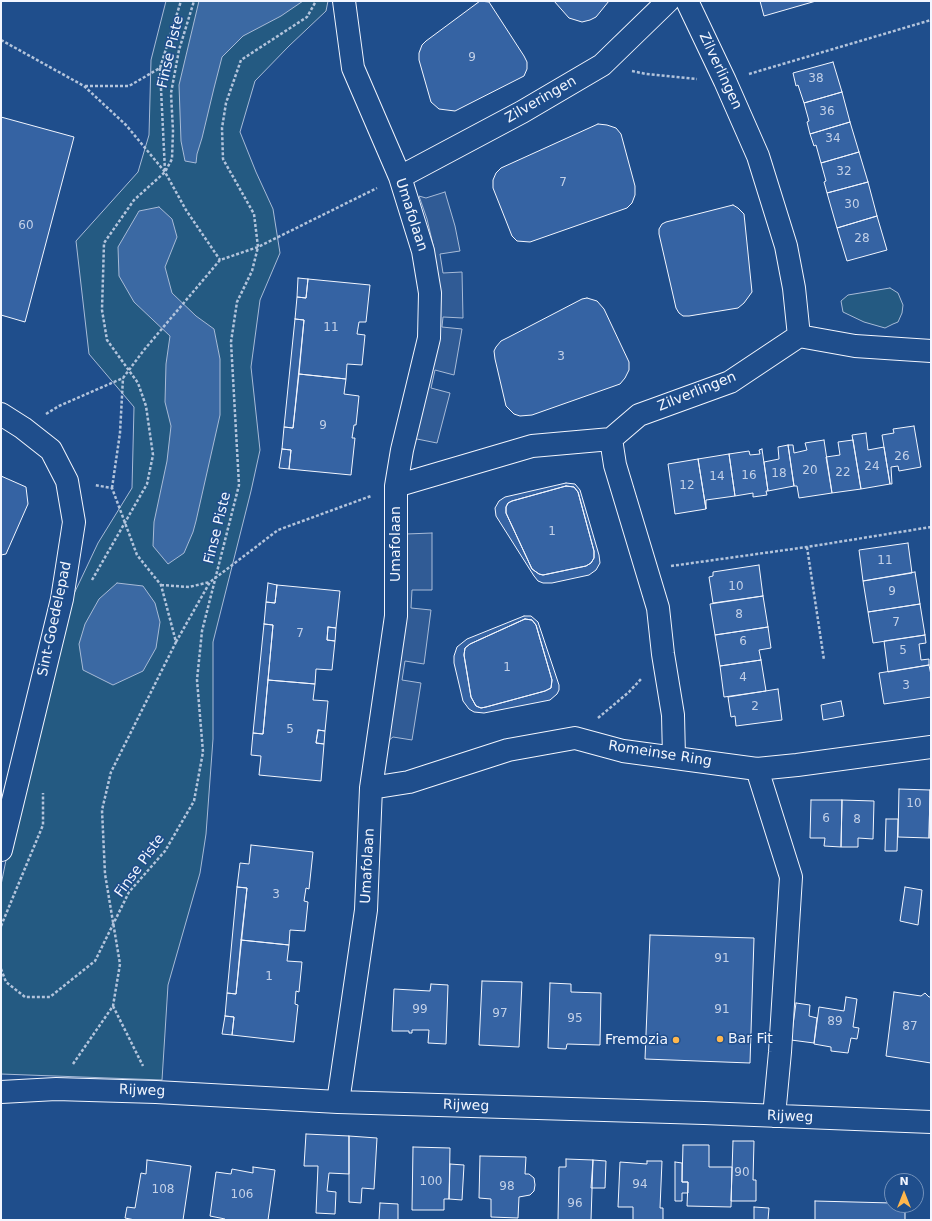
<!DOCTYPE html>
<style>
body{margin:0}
#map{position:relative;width:932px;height:1221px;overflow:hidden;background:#1f4e8c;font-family:"DejaVu Sans",sans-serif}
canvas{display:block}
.frame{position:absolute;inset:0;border:2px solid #f2f6ff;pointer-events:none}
.north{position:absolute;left:884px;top:1173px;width:40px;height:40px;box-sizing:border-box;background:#1f4e8c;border:1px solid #7391ba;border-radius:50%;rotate:0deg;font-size:11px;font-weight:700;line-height:16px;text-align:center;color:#f2f6ff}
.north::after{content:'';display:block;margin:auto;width:14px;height:18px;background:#ffb74d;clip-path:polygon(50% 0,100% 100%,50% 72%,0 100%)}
</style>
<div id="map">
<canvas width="932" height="1221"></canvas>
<div class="frame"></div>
<div class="north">N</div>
</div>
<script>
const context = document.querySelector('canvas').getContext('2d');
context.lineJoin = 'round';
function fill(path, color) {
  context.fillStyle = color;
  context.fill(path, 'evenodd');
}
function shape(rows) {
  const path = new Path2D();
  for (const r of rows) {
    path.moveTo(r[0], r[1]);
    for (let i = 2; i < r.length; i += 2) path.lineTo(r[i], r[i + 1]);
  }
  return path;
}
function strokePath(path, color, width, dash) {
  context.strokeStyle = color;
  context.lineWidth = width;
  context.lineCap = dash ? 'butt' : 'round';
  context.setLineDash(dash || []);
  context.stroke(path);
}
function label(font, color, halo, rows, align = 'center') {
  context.font = font + ' "DejaVu Sans",sans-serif';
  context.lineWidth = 3;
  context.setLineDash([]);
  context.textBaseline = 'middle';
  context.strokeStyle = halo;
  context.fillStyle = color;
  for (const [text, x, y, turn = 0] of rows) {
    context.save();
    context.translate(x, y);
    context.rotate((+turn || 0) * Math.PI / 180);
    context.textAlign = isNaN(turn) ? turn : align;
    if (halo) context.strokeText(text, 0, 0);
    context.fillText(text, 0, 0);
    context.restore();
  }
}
const green = shape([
 [166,1,328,1,326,11,289,46,255,81,240,132,256,172,273,209,280,253,260,300,251,367,260,450,251,491,213,642,213,739,206,834,200,873,168,985,162,1080,1,1074,1,885,16,810,72,598,98,543,132,488,134,407,89,354,76,241,138,172,149,135,151,60,166,1],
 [890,288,898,293,903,305,902,313,898,322,893,324,885,328,864,322,843,312,841,301,848,295,890,288]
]);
const parking = shape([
 [445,192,455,226,460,251,440,254,443,273,462,272,463,318,443,317,442,327,462,329,454,375,435,370,431,388,450,393,437,443,417,439,411,443,434,249,427,219,419,196,426,198,445,192],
 [432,533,432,590,412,590,411,608,431,610,424,664,405,661,402,680,421,683,412,740,393,737,388,741,404,621,407,576,406,534,432,533]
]);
const water = shape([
 [199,1,303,1,281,16,243,36,222,57,214,88,202,138,197,154,196,163,185,161,181,141,179,85,199,1],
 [159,207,172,219,177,237,165,267,172,293,196,316,214,329,220,359,220,415,196,521,193,532,184,553,168,564,153,546,154,522,167,461,171,426,165,402,166,364,170,336,134,302,119,276,118,247,139,211,159,207],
 [117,583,143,586,155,603,160,622,156,648,143,671,113,685,83,670,79,644,85,624,99,599,117,583]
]);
const building = shape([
 [480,1,489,2,524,56,527,62,527,69,524,76,455,111,439,109,431,102,419,60,419,53,422,45,426,41,480,1],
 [554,1,609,1,596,17,590,20,582,22,569,18,554,1],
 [760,1,816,1,764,16,760,1],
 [833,62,842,92,804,103,798,85,796,86,793,73,833,62],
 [842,92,850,122,810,134,807,122,809,121,804,103,842,92],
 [1,117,74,137,25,322,1,315,1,117],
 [850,122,859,152,821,163,816,145,814,146,810,134,850,122],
 [598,124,607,125,616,128,621,134,635,186,635,195,632,203,627,208,530,242,517,241,512,236,493,188,493,180,496,173,501,168,598,124],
 [859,152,868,182,827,193,824,182,826,181,821,163,859,152],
 [868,182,877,216,837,228,827,193,868,182],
 [733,205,738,208,744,214,752,292,744,303,738,308,689,316,683,316,679,313,676,308,659,234,659,229,662,224,666,222,733,205],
 [877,216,887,250,847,261,837,228,877,216],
 [298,278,308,279,306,298,297,297,298,278],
 [308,279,370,285,366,322,359,322,357,334,365,335,362,365,347,364,346,379,299,374,304,320,295,319,297,297,306,298,308,279],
 [587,298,597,301,604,309,629,362,629,370,625,378,620,384,532,415,520,416,514,414,506,406,495,359,494,351,496,347,501,341,509,337,582,299,587,298],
 [295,319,304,320,293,428,284,427,295,319],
 [299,374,346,379,344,394,359,396,356,425,354,425,352,438,355,438,351,475,289,469,291,450,282,449,284,427,293,428,299,374],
 [914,426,921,467,899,471,898,466,891,467,892,484,890,484,882,435,894,433,893,429,914,426],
 [866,433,868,450,884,447,890,484,861,489,852,435,866,433],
 [824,440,832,493,799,498,797,486,794,486,788,445,793,445,794,453,807,450,805,443,824,440],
 [853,440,861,489,832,493,826,457,840,455,838,442,853,440],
 [788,445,794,486,768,491,764,462,779,459,778,447,788,445],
 [282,449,291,450,289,469,279,468,282,449],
 [762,449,768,491,766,491,767,495,753,497,753,493,735,496,729,454,749,451,750,455,760,454,759,450,762,449],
 [729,454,735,496,706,500,706,509,698,459,729,454],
 [698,459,706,509,675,514,668,464,698,459],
 [1,476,26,487,28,504,6,554,1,555,1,476],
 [566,483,575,484,580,490,599,555,600,563,596,570,589,575,552,583,543,583,538,581,534,576,496,516,495,508,499,501,505,497,566,483],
 [566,486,574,487,578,492,594,551,594,558,591,563,586,566,543,575,539,574,532,569,506,513,506,507,508,503,512,501,566,486],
 [566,486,574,487,578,492,594,551,594,558,591,563,586,566,543,575,539,574,532,569,506,513,506,507,508,503,512,501,566,486],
 [908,543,912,573,863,581,859,550,908,543],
 [759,565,763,596,713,603,709,577,713,576,713,572,759,565],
 [915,572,920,604,868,612,863,581,915,572],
 [268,583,277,585,275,603,266,602,268,583],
 [277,585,340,591,336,628,328,627,327,640,335,641,332,670,316,669,315,684,268,680,273,625,264,624,266,602,275,603,277,585],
 [763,596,768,627,715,635,710,604,763,596],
 [920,604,925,635,873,643,868,612,920,604],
 [524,616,531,616,538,622,559,685,559,690,557,694,550,700,484,713,474,712,469,709,463,701,454,663,454,656,457,647,467,639,524,616],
 [525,619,532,620,536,625,552,680,551,688,545,691,486,707,481,708,476,706,471,697,464,655,465,648,470,644,525,619],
 [525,619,532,620,536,625,552,680,551,688,545,691,486,707,481,708,476,706,471,697,464,655,465,648,470,644,525,619],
 [264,624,273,625,263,734,253,733,264,624],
 [328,627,336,628,335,641,327,640,328,627],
 [768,627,771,648,759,650,761,660,720,666,715,635,768,627],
 [925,635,926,643,919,644,921,660,929,659,929,665,888,672,884,641,925,635],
 [761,660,766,691,724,697,720,666,761,660],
 [929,665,931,675,931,697,884,704,879,673,929,665],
 [268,680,315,684,313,700,328,701,325,731,318,730,316,743,324,744,321,781,259,775,261,756,251,755,253,733,263,734,268,680],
 [778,689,782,720,736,726,735,716,731,717,728,697,778,689],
 [841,701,844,716,823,720,821,705,841,701],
 [318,730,325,731,324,744,316,743,318,730],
 [899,789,930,790,929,838,898,837,899,789],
 [930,790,931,790,931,838,929,838,930,790],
 [811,800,842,800,841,847,824,846,825,838,810,838,811,800],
 [842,800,874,801,873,839,858,838,858,847,841,847,842,800],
 [886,819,898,819,897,851,885,851,886,819],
 [251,845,313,852,309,889,306,888,304,901,308,902,305,931,290,930,289,945,241,940,247,888,237,887,240,863,249,864,251,845],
 [237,887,247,888,236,994,227,993,237,887],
 [905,887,922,890,918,925,900,921,905,887],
 [650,935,754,938,750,1063,645,1059,650,935],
 [241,940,289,945,287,961,302,962,299,992,296,991,295,1004,298,1005,294,1042,232,1035,234,1017,225,1016,227,993,236,994,241,940],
 [482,981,522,982,519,1047,479,1045,482,981],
 [550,983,571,984,571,992,601,993,600,1045,567,1044,566,1049,548,1048,550,983],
 [431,984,448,985,446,1044,428,1043,429,1030,412,1030,412,1033,409,1033,409,1031,392,1031,394,989,430,991,431,984],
 [894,992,921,996,925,993,929,997,931,997,931,1063,886,1056,894,992],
 [846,997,857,999,853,1027,859,1028,857,1039,851,1038,848,1053,831,1051,831,1047,814,1044,819,1007,844,1011,846,997],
 [796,1003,810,1005,809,1016,817,1018,814,1043,791,1040,796,1003],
 [225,1016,234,1017,232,1035,222,1034,225,1016],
 [306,1134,349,1136,349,1174,329,1173,327,1191,336,1192,335,1214,316,1213,318,1166,304,1166,306,1134],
 [349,1136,377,1138,374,1189,362,1188,361,1203,349,1202,349,1136],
 [733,1141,754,1141,753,1180,756,1180,756,1201,731,1201,733,1141],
 [683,1145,709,1145,709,1167,732,1167,731,1207,687,1206,688,1182,682,1182,683,1145],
 [413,1147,450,1148,449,1199,444,1199,444,1210,412,1210,413,1147],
 [480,1156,526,1157,525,1174,529,1174,534,1178,535,1185,534,1191,530,1195,519,1197,518,1218,491,1217,491,1199,479,1198,480,1156],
 [566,1159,593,1160,591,1220,558,1220,559,1167,566,1167,566,1159],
 [147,1160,191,1166,183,1220,135,1220,125,1218,127,1207,135,1208,141,1173,146,1174,147,1160],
 [593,1160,606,1161,605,1188,591,1188,593,1160],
 [647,1161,662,1161,660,1208,663,1208,663,1220,633,1220,633,1207,618,1207,620,1162,647,1164,647,1161],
 [675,1162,682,1163,682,1182,688,1182,688,1193,682,1193,682,1201,675,1201,675,1162],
 [450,1164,464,1165,462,1200,449,1199,450,1164],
 [253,1167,275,1170,268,1220,224,1220,225,1219,210,1216,216,1172,231,1174,232,1169,253,1173,253,1167],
 [815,1201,892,1203,892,1205,905,1205,905,1220,815,1220,815,1201],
 [380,1203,398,1204,398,1220,379,1220,380,1203],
 [754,1207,769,1208,768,1220,754,1220,754,1207]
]);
const path = shape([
 [1,40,84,86,126,125,165,172,186,210,220,260],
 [160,68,165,171],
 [632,71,646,74,697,79],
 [749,74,931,20],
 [85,86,129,86,160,68,181,1],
 [46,414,59,406,123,378,144,350,220,260,258,247,377,188],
 [112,488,120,433,123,378],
 [807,547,824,660],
 [671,566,807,547,931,527],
 [92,580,147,484,153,455,146,406,138,383,107,340,102,310,104,243,134,200,165,172,172,159,173,131,171,93,179,50,194,1],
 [161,585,189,587,210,582],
 [176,642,210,582,278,530,371,496],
 [598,718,629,692,641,679],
 [1,926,43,825,43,793],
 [1,969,6,982,25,997,50,997,95,961,129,892,165,851,194,801,203,752,197,680,202,631,239,485,231,342,237,302,252,271,258,247,254,214,223,159,222,128,226,103,241,60,307,17,316,1],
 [113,1006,143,1066],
 [73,1064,113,1006,120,964,105,874,102,810,111,772,176,642,161,585,137,555,112,488,94,485]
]);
const minor = shape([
 [400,177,522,112,602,65,668,1],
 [799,336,855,346,931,351],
 [1,414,23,428,51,450,67,481,74,522,62,599,1,850],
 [396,486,532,446,611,439],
 [674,757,673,715,663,654,658,608,615,465,611,439,639,415,730,382,799,336,794,288,786,246,758,156,725,81,687,1],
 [757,769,791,877,780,1052,774,1116],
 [371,788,409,782,508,750,575,738,623,751,757,769,797,765,931,747],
 [1,1092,56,1089,156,1092,338,1102,704,1113,931,1122],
 [338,1102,366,910,371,788,396,616,396,486,402,450,429,338,430,293,423,251,400,177,353,68,344,1]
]);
const markers = [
 [720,1039,4,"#ffb74d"],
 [676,1040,4,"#ffb74d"]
];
const numberNames = [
 ["9",472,58],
 ["38",816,79],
 ["36",827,112],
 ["34",833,139],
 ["32",844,172],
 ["7",563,183],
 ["30",852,205],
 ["60",26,226],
 ["28",862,239],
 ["11",331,328],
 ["3",561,357],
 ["9",323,426],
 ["26",902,457],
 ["24",872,467],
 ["20",810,471],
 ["22",843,473],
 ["18",779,474],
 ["16",749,476],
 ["14",717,477],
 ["12",687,486],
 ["1",552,532],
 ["11",885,561],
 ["10",736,587],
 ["9",892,592],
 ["8",739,615],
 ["7",896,623],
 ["7",300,634],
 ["6",743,642],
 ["5",903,651],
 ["1",507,668],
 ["4",743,678],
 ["3",906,686],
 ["2",755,707],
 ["5",290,730],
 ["10",914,804],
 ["6",826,819],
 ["8",857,820],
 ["3",276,895],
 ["91",722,959],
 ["1",269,977],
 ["99",420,1010],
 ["91",722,1010],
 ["97",500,1014],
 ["95",575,1019],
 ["89",835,1022],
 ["87",910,1027],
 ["90",742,1173],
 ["100",431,1182],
 ["94",640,1185],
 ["98",507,1187],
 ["108",163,1190],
 ["106",242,1195],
 ["96",575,1204]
];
const streetNames = [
 ["Finse Piste",171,52,-77],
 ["Zilverlingen",720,71,65],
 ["Zilveringen",541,100,-30],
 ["Umafolaan",411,215,72],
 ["Zilverlingen",697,392,-22],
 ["Finse Piste",218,528,-76],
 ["Umafolaan",396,544,-90],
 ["Sint-Goedelepad",55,619,-78],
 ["Romeinse Ring",660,754,9],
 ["Finse Piste",140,866,-54],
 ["Umafolaan",368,866,-87],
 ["Rijweg",142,1091,2],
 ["Rijweg",466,1106,2],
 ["Rijweg",790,1117,2]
];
const poiNames = [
 ["Bar Fit",728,1039],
 ["Fremozia",668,1040,"right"]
];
fill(green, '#245a82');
strokePath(green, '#a8bbd7', 1);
fill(parking, '#305b95');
strokePath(parking, '#a8bbd7', 1);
fill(water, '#3b69a3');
strokePath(water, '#a8bbd7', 1);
fill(building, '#3563a3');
strokePath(building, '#f2f6ff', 1);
strokePath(minor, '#f2f6ff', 24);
strokePath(path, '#b3c4dc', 2.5, [3, 2]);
strokePath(minor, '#1f4e8c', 22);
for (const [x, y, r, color] of markers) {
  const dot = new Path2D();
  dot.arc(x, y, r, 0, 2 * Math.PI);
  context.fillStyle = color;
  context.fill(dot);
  strokePath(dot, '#1f4e8c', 1.5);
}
label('12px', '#c3d1e8', null, numberNames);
label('14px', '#f2f6ff', '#1f4e8c', streetNames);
label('14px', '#f2f6ff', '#1f4e8c', poiNames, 'left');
</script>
